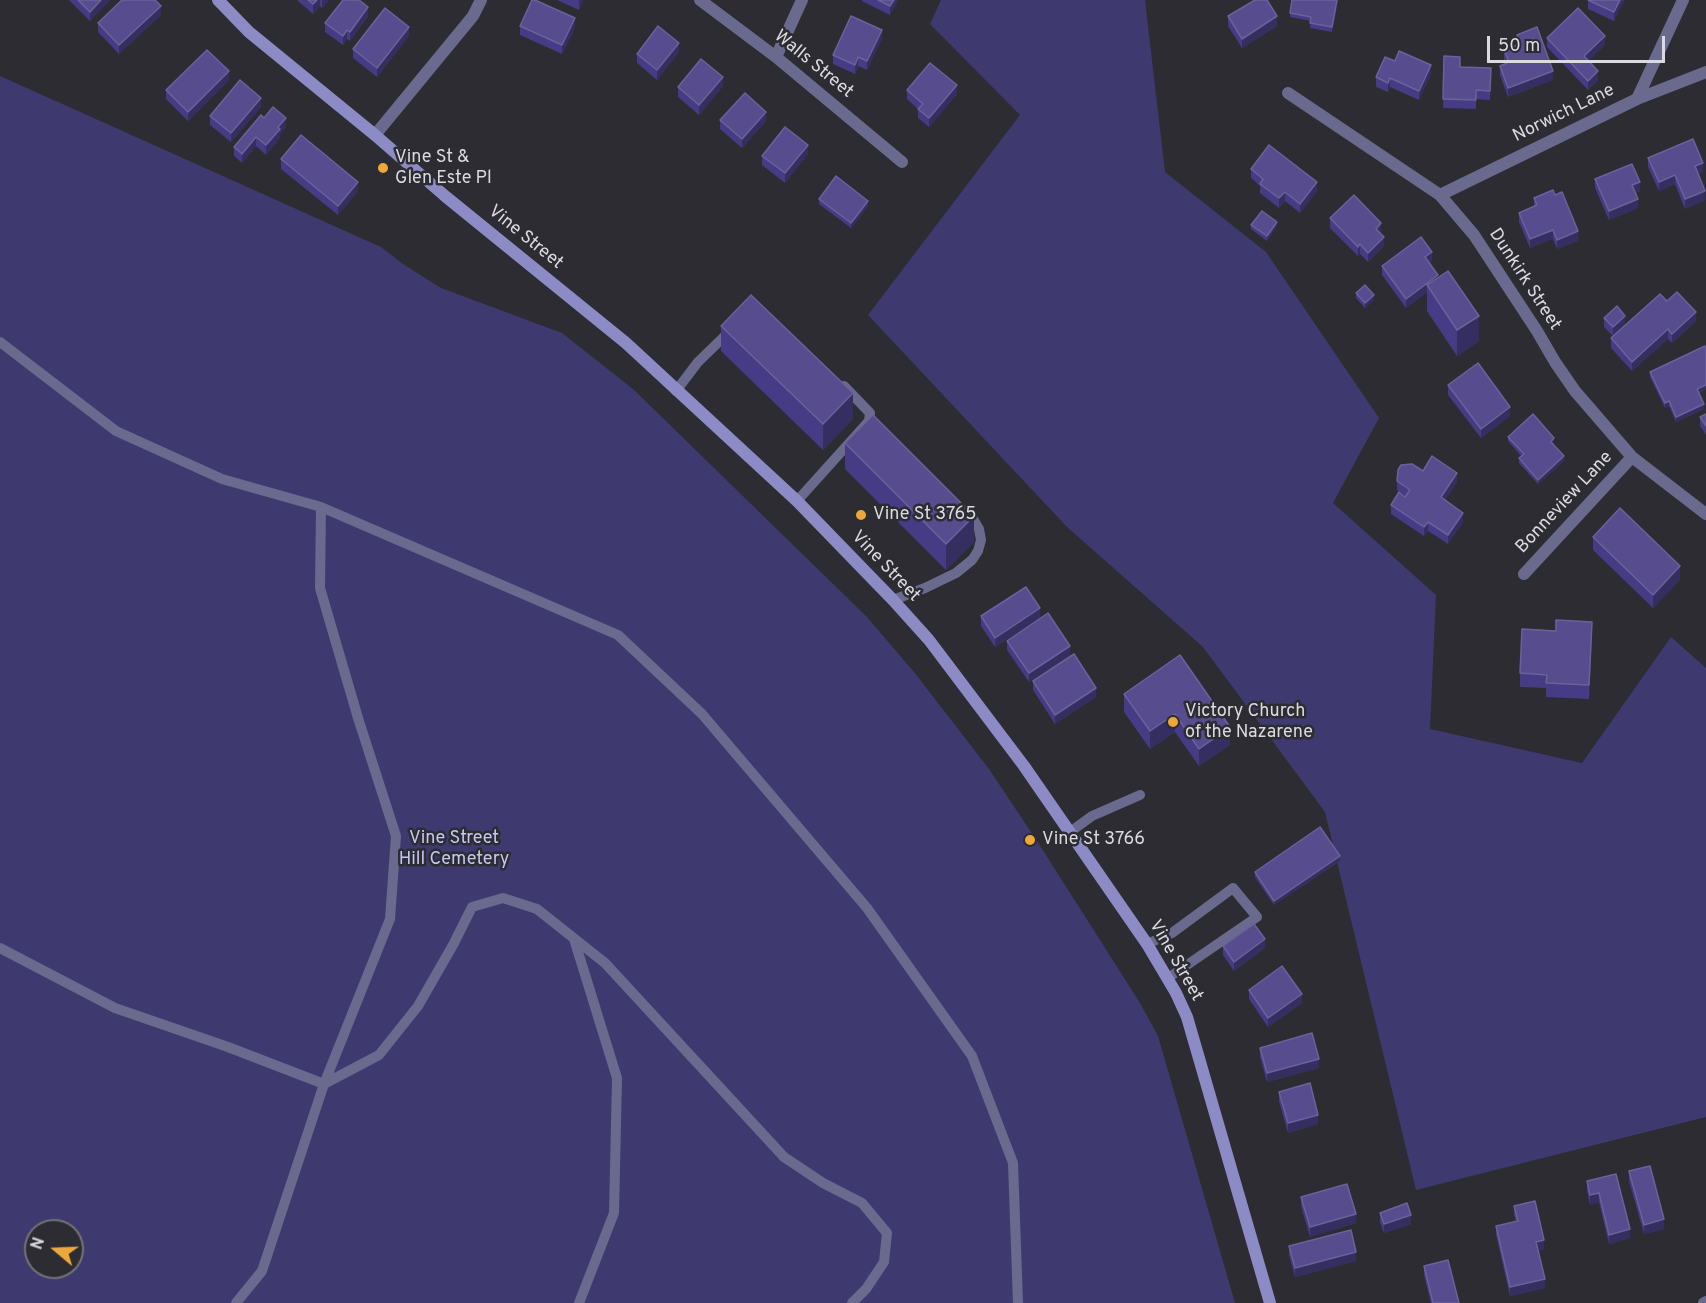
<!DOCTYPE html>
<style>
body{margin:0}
#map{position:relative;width:1706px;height:1303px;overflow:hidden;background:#2c2c32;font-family:Overpass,sans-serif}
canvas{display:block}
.north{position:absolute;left:24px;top:1219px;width:60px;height:60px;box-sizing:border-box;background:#2c2c32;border:2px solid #727277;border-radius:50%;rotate:289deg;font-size:16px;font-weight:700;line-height:24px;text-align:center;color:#dadadf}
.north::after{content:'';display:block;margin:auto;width:21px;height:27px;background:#eda83b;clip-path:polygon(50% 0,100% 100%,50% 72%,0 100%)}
.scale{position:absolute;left:1487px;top:36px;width:178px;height:27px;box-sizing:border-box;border:3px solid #dadadf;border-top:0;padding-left:8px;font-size:18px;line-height:21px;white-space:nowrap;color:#dadadf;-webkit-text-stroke:4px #2c2c32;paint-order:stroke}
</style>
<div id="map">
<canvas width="1706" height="1303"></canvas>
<div class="north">N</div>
<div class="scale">50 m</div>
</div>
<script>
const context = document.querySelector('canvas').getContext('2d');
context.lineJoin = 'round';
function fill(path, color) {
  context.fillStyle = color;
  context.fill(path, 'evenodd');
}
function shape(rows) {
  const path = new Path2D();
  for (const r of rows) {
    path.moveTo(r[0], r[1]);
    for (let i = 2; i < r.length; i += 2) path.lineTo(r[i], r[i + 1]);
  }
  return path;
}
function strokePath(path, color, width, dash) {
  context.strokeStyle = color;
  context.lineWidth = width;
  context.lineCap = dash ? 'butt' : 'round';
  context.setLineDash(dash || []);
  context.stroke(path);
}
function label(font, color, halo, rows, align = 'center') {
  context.font = font + ' Overpass,sans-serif';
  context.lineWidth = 5;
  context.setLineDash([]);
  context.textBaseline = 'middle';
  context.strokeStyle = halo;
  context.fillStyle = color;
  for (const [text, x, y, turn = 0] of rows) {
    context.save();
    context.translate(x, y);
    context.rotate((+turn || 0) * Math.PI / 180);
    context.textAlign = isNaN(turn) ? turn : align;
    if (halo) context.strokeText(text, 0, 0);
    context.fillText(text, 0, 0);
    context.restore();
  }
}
const green = shape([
 [941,0,1145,0,1165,172,1266,252,1379,418,1333,503,1436,595,1430,729,1582,763,1671,637,1706,668,1706,1117,1416,1190,1325,812,1203,647,1067,527,868,315,1020,115,930,24],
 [0,76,381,247,403,264,441,288,562,333,633,389,867,617,914,672,989,769,1037,841,1140,1003,1158,1036,1235,1303,0,1303],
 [36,1231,72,1231,72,1267,36,1267]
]);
const lane = shape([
 [0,342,116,431,222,479,321,507,618,635,702,714,867,908,972,1056,1013,1163,1018,1303],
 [676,391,698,362,731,330],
 [797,501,869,421,870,413,844,386],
 [893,600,925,588,956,573,972,560,978,551,981,540,979,529,972,517,965,510],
 [1070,832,1092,816,1140,795],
 [574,939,617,1078,614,1213,579,1303],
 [1147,944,1172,933,1233,888,1257,917,1168,978],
 [0,948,115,1008,228,1047,324,1084,379,1055,418,1006,453,945,472,907,503,898,537,909,605,963,784,1157,823,1183,862,1203,887,1233,884,1262,866,1289,852,1303],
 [236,1303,262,1271,324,1084,390,919,396,836,358,718,320,588,321,507]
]);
const street = shape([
 [700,0,776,57,902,162],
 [776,57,802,0],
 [1288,93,1440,195,1474,235,1537,331,1555,362,1575,391,1632,457,1706,514],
 [1637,99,1683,0],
 [375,135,473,16,481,0],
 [1440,195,1637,99,1706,72],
 [1524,574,1632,457],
 [1704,1303,1706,1302]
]);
const secondary = shape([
 [218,0,249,32,375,135,445,196,626,343,797,501,893,600,929,640,1024,766,1147,944,1176,993,1187,1017,1270,1303]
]);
const wall = shape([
 [69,0,110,0,90,21],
 [298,0,329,0,322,8,320,6,313,14,298,1],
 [557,0,583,0,579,10],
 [862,0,898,0,890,15,862,1],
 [1292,0,1338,0,1332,32,1310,28,1311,21,1290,17],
 [1588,0,1624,0,1614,21,1588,9],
 [161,15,119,54,98,32,98,23],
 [368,16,350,41,347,39,343,45,325,32,325,23],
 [1228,16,1277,26,1242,48,1228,26],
 [520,26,575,28,562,54,520,35],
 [1517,35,1553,80,1508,97,1500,75,1500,66,1506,63,1504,59,1504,50,1517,45],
 [409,36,377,77,353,58,353,49],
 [1547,38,1605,45,1588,61,1598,80,1588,90,1547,47],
 [882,39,867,70,858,66,855,74,833,64,833,55],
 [679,52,657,80,637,63,637,54],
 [1444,56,1460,67,1491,68,1490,100,1476,99,1476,109,1443,108],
 [1431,74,1419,100,1390,87,1388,92,1376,87,1376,77],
 [229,80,188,121,166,99,166,90],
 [723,86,699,115,678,97,678,87],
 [907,90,957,94,929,127,918,118,918,109,907,99],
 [261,107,231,142,210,125,210,116],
 [264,118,286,127,280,134,280,138,266,155,256,146,242,163,234,156,234,147],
 [720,120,766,121,742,148,720,129],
 [808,154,785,183,762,165,762,156],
 [1648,158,1703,172,1698,174,1705,200,1685,209,1675,184,1659,191,1648,167],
 [281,159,358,191,338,215,281,169],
 [1251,169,1317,191,1300,213,1285,201,1279,208,1260,193,1260,186,1251,178],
 [1595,179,1640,191,1636,193,1638,208,1609,220,1595,188],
 [1534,198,1578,241,1557,249,1553,239,1530,248,1519,222,1519,213,1534,206],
 [819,199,868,206,851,228,819,204],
 [1330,218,1381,233,1384,246,1368,262,1360,254,1358,256,1330,228],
 [1251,225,1277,226,1267,241,1251,229],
 [1432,261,1430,263,1438,278,1479,341,1457,356,1427,311,1427,292,1406,308,1382,275,1382,266],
 [1356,293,1374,300,1365,308,1356,298],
 [1667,301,1696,321,1672,343,1668,339,1632,371,1611,348,1611,338,1613,336,1604,327,1604,318,1625,325],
 [721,326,853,419,823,450,721,351],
 [1650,372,1706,389,1699,393,1704,409,1676,422,1669,406,1665,408,1650,377],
 [1448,385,1510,416,1481,438,1448,395],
 [1706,414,1706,435,1700,426,1700,417],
 [1508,437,1554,443,1553,444,1564,461,1538,484,1519,463,1519,458,1521,456,1508,441],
 [845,443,974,542,946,570,845,469],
 [1423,471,1457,482,1445,500,1463,522,1448,544,1428,531,1424,536,1391,514,1391,505,1406,496,1397,490,1397,481],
 [1593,537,1680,580,1653,608,1593,550],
 [981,616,1040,618,995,647,981,626],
 [1592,636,1589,699,1546,697,1546,688,1520,687,1520,673],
 [1007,641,1070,655,1029,682,1007,650],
 [1180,655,1230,745,1199,766,1175,732,1150,749,1124,712,1124,694],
 [1033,681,1096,697,1055,724,1033,690],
 [1340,861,1274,905,1255,877,1255,872],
 [1223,946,1265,948,1234,971,1223,955],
 [1249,990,1302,1003,1268,1027,1249,999],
 [1260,1048,1319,1068,1267,1082,1260,1057],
 [1279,1092,1318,1124,1288,1133,1279,1101],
 [1629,1171,1664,1229,1644,1234,1629,1181],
 [1616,1174,1630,1238,1609,1244,1599,1202,1590,1205,1587,1191,1587,1181],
 [1301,1197,1356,1223,1310,1237,1301,1206],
 [1514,1206,1544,1249,1538,1251,1545,1288,1510,1296,1496,1235,1496,1226,1516,1222,1514,1215],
 [1380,1213,1411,1224,1384,1233,1380,1222],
 [1289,1246,1356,1261,1295,1277,1289,1255],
 [1424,1266,1459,1303,1431,1303,1424,1275]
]);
const shadedWall = shape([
 [101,0,110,0,90,21,90,12],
 [317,0,320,0,320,6,313,14,313,4],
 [322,0,329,0,322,8],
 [579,0,583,0,579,10],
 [894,0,898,0,890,15,890,6],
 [1337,0,1338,0,1332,32,1332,27],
 [1620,0,1624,1,1614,21,1614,12],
 [161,6,161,15,119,54,119,45],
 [368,7,368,16,350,41,350,32],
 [1277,16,1277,26,1242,48,1242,39],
 [575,18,575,28,562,54,562,45],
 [409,27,409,36,377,77,377,68],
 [347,30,347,39,343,45,343,36],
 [882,30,882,39,867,70,867,61],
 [1605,36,1605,45,1584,66,1584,56],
 [679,43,679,52,657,80,657,70],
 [858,57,858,66,855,74,855,65],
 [1431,65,1431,74,1419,100,1419,91],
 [229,71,229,80,188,121,188,112],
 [1553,71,1553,80,1508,97,1508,88],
 [1598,71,1598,80,1588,90,1588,81],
 [723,77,723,86,699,115,699,105],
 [1390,78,1390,87,1388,92,1388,83],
 [957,85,957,94,929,127,929,118],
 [261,98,261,107,231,142,231,133],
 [766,112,766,121,742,148,742,139],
 [286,118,286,127,280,134,280,138,266,155,266,145,278,127],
 [256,137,256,146,242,163,242,154],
 [808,145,808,154,785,183,785,173],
 [1703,163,1703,172,1695,175,1695,166],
 [1675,175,1675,184,1659,191,1659,182],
 [358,182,358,191,338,215,338,206],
 [1317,182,1317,191,1300,213,1300,204],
 [1640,182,1640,191,1632,194,1632,185],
 [1705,191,1705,200,1685,209,1685,199],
 [1285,192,1285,201,1279,208,1279,198],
 [1638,199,1638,208,1609,220,1609,211],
 [868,201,868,206,851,228,851,223],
 [1277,222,1277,226,1267,241,1267,236],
 [1381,223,1381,233,1376,238,1376,229],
 [1553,230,1553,239,1530,248,1530,239],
 [1578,231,1578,241,1557,249,1557,240],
 [1384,237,1384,246,1368,262,1368,253],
 [1360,244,1360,254,1358,256,1358,247],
 [1432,252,1432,261,1425,266,1425,257],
 [1438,275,1438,284,1427,285,1427,292,1406,308,1406,299],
 [1374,295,1374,300,1365,308,1365,303],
 [1696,312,1696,321,1672,343,1672,334],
 [1479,316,1479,341,1457,356,1457,330],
 [1625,316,1625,325,1613,336,1613,327],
 [1668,329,1668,339,1632,371,1632,362],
 [1706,385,1706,389,1697,393,1697,389],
 [853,393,853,419,823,450,823,424],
 [1669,401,1669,406,1665,408,1665,403],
 [1704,404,1704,409,1676,422,1676,417],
 [1510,407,1510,416,1481,438,1481,429],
 [1564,456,1564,461,1538,484,1538,480],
 [1457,473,1457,482,1441,506,1441,497],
 [1463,513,1463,522,1448,544,1448,535],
 [974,516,974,542,946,570,946,544],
 [1428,522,1428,531,1424,536,1424,527],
 [1680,566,1680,580,1653,608,1653,595],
 [1040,608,1040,618,995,647,995,638],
 [1592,622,1592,636,1589,699,1589,685],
 [1070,646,1070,655,1029,682,1029,673],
 [1096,688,1096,697,1055,724,1055,715],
 [1175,714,1175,732,1150,749,1150,731],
 [1230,727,1230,745,1199,766,1199,749],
 [1340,856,1340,861,1274,905,1274,901],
 [1265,939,1265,948,1234,971,1234,962],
 [1302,994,1302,1003,1268,1027,1268,1018],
 [1319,1059,1319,1068,1267,1082,1267,1073],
 [1318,1115,1318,1124,1288,1133,1288,1123],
 [1599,1193,1599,1202,1590,1205,1590,1195],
 [1356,1214,1356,1223,1310,1237,1310,1227],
 [1411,1215,1411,1224,1384,1233,1384,1224],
 [1664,1219,1664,1229,1644,1234,1644,1225],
 [1630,1229,1630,1238,1609,1244,1609,1235],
 [1544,1240,1544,1249,1536,1251,1536,1242],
 [1356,1252,1356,1261,1295,1277,1295,1268],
 [1545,1279,1545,1288,1510,1296,1510,1287]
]);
const building = shape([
 [78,0,101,0,90,12,78,0],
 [122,0,155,0,161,6,119,45,98,23,122,0],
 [308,0,317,0,313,4,308,0],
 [343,0,359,0,368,7,350,32,347,30,343,36,325,23,343,0],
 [532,0,535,0,575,18,562,45,520,26,532,0],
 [878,0,894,0,890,6,878,0],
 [1255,0,1267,0,1277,16,1242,39,1228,16,1255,0],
 [1292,0,1337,0,1332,27,1310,23,1311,17,1290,13,1292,0],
 [1588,0,1620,0,1614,12,1588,0],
 [385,8,409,27,377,68,353,49,385,8],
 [1578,8,1605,36,1584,56,1598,71,1588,81,1547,38,1578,8],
 [851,16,882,30,867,61,858,57,855,65,833,55,851,16],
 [658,26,679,43,657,70,637,54,658,26],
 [1537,27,1553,71,1508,88,1500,66,1509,62,1504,50,1520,44,1517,35,1537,27],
 [207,50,229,71,188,112,166,90,207,50],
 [1399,51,1431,65,1419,91,1390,78,1388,83,1376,77,1385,57,1395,61,1399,51],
 [1444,56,1460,57,1460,67,1491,68,1490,91,1476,90,1476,100,1443,99,1444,56],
 [701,59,723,77,699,105,678,87,701,59],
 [930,63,957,85,929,118,918,109,923,104,907,90,930,63],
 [240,80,261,98,231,133,210,116,240,80],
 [745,93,766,112,742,139,720,120,745,93],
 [273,107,286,118,278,127,280,129,266,145,256,137,242,154,234,147,261,115,264,118,273,107],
 [785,127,808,145,785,173,762,156,785,127],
 [301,135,358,182,338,206,281,159,301,135],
 [1693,139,1703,163,1695,166,1705,191,1685,199,1675,175,1659,182,1648,158,1693,139],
 [1269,145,1317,182,1300,204,1285,192,1279,198,1260,184,1263,179,1251,169,1269,145],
 [1632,164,1640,182,1632,185,1638,199,1609,211,1595,179,1632,164],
 [836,176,868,201,851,223,819,199,836,176],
 [1553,190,1555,195,1562,192,1578,231,1557,240,1553,230,1530,239,1519,213,1537,205,1534,198,1553,190],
 [1354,195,1381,223,1376,229,1384,237,1368,253,1360,244,1358,247,1330,218,1354,195],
 [1262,211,1277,222,1267,236,1251,225,1262,211],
 [1421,237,1432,252,1425,257,1438,275,1406,299,1382,266,1421,237],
 [1448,271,1479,316,1457,330,1427,285,1448,271],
 [1365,285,1374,295,1365,303,1356,293,1365,285],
 [1677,292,1696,312,1672,334,1668,329,1632,362,1611,338,1660,294,1667,301,1677,292],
 [751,295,853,393,823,424,721,326,751,295],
 [1617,306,1625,316,1613,327,1604,318,1617,306],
 [1705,346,1706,349,1706,385,1697,389,1704,404,1676,417,1669,401,1665,403,1650,372,1705,346],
 [1478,363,1510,407,1481,429,1448,385,1478,363],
 [1533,414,1554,438,1551,442,1564,456,1538,480,1519,458,1524,454,1508,437,1533,414],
 [1706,414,1706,426,1700,417,1706,414],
 [873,415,974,516,946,544,845,443,873,415],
 [1432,456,1457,473,1441,497,1463,513,1448,535,1428,522,1424,527,1391,505,1399,492,1405,497,1410,490,1397,481,1398,470,1401,465,1412,464,1423,471,1432,456],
 [1620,508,1680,566,1653,595,1593,537,1620,508],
 [1026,587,1040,608,995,638,981,616,1026,587],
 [1048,613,1070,646,1029,673,1007,641,1048,613],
 [1556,620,1592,622,1589,685,1546,683,1547,675,1520,673,1522,629,1556,631,1556,620],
 [1074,654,1096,688,1055,715,1033,681,1074,654],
 [1180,655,1230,727,1199,749,1175,714,1150,731,1124,694,1180,655],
 [1320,827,1340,856,1274,901,1255,872,1320,827],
 [1254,924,1265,939,1234,962,1223,946,1254,924],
 [1282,966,1302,994,1268,1018,1249,990,1282,966],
 [1312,1033,1319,1059,1267,1073,1260,1048,1312,1033],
 [1310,1083,1318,1115,1288,1123,1279,1092,1310,1083],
 [1650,1166,1664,1219,1644,1225,1629,1171,1650,1166],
 [1616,1174,1630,1229,1609,1235,1599,1193,1590,1195,1587,1181,1616,1174],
 [1347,1184,1356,1214,1310,1227,1301,1197,1347,1184],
 [1535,1201,1544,1240,1536,1242,1545,1279,1510,1287,1496,1226,1518,1221,1514,1206,1535,1201],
 [1407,1203,1411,1215,1384,1224,1380,1213,1407,1203],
 [1351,1230,1356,1252,1295,1268,1289,1246,1351,1230],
 [1448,1260,1459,1303,1433,1303,1424,1266,1448,1260]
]);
const markers = [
 [383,168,6,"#eda83b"],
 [861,515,6,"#eda83b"],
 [1173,722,6,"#eda83b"],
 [1030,840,6,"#eda83b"]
];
const streetNames = [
 ["Walls Street",813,65,39],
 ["Norwich Lane",1564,114,-26],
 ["Vine Street",525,238,39],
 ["Dunkirk Street",1524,280,57],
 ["Bonneview Lane",1565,503,-47],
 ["Vine Street",885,567,46],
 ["Vine Street",1175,961,60]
];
const poiNames = [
 ["Vine St &",395,158],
 ["Glen Este Pl",395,179],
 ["Vine St 3765",873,515],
 ["Victory Church",1185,712],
 ["of the Nazarene",1185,733],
 ["Vine St 3766",1042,840]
];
const parkNames = [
 ["Vine Street",454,839],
 ["Hill Cemetery",454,860]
];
fill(green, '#3e3a6f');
strokePath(lane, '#6a6a8f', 10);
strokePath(street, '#6a6a8f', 12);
strokePath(secondary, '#8d8bc6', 12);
fill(wall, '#463b85');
fill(shadedWall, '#352e60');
fill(building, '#564c8e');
strokePath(building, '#6b629b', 1.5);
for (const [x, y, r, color] of markers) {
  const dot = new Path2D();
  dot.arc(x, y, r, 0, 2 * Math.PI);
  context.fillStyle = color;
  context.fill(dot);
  strokePath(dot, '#2c2c32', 2);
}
label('18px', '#dadadf', '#2c2c32', streetNames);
label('18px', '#dadadf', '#2c2c32', poiNames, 'left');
label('18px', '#c7c7f4', '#2c2c32', parkNames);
</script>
